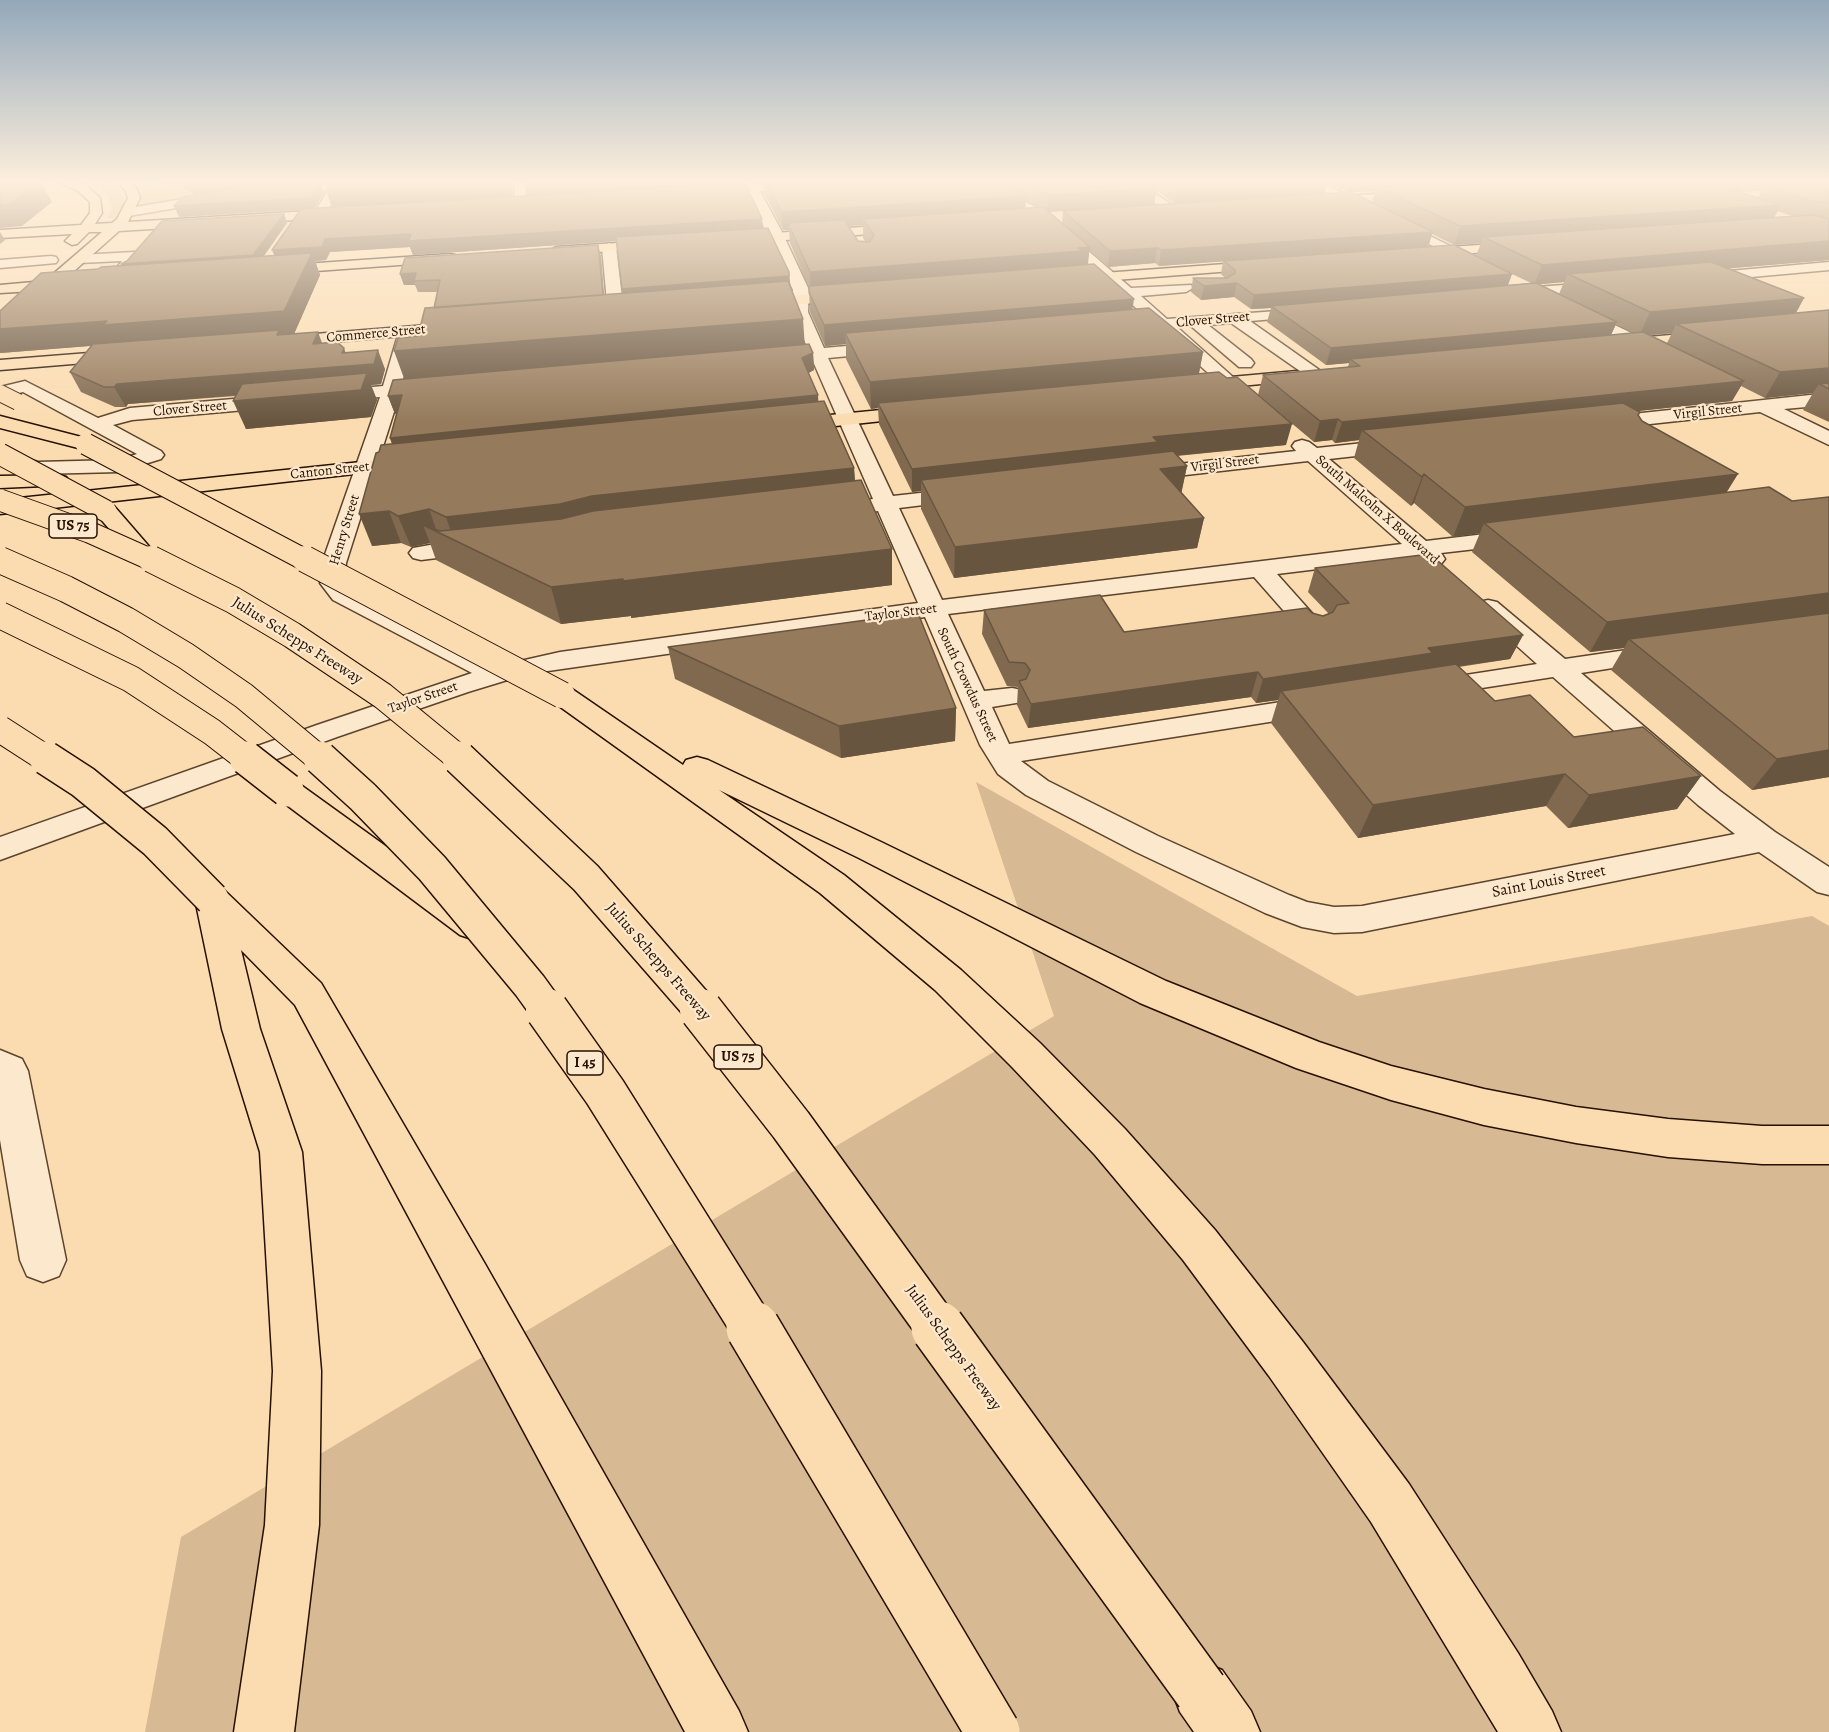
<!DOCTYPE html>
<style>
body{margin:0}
canvas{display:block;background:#fbdcb1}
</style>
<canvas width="1829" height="1732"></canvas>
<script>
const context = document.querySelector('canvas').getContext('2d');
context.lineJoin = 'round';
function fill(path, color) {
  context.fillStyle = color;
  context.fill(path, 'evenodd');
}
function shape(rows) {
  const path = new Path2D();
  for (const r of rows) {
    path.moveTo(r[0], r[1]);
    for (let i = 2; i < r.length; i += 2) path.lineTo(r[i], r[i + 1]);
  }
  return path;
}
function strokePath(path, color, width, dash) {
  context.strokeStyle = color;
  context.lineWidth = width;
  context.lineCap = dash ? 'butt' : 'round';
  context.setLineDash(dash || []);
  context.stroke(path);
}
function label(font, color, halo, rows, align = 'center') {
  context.font = font + ' Alegreya,serif';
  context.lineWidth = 4.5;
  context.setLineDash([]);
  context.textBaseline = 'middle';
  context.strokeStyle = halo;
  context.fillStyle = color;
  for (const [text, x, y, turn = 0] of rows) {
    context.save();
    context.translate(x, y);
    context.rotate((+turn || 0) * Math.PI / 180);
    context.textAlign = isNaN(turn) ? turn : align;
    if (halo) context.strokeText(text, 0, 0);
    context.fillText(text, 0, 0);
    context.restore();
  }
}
const green = shape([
 [75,180,114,183,120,189,125,201,115,218,107,219,112,208,107,194,94,186],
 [287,180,141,208,142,187,230,185],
 [976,782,1357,996,1812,916,1829,926,1829,1732,145,1732,181,1537,1054,1016]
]);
const minor = shape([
 [303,180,317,180,340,190,323,218,319,219,313,215,327,192,304,183,303,180],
 [515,180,527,180,524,205,516,205,514,202,515,180],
 [742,180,754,180,782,232,809,290,808,312,824,348,892,342,900,347,892,352,828,358,893,496,965,488,973,489,976,494,973,499,965,500,899,508,942,600,1402,544,1308,461,1142,480,1135,478,1132,474,1135,470,1142,468,1296,451,1292,446,1295,442,1302,440,1309,442,1317,448,1401,439,1408,441,1411,445,1408,449,1401,451,1329,459,1426,541,1519,530,1527,532,1530,537,1527,542,1519,544,1441,553,1445,559,1441,564,1433,566,1425,564,1416,557,1277,574,1327,630,1323,635,1314,638,1305,635,1254,577,948,614,984,691,1012,688,1022,690,1026,696,1022,702,992,707,1009,744,1320,696,1330,699,1334,705,1330,711,1320,714,1021,761,1048,781,1158,836,1289,895,1307,902,1334,907,1362,906,1735,834,1698,805,1553,677,1430,696,1420,694,1416,688,1420,682,1537,664,1479,612,1476,607,1479,602,1488,600,1497,602,1565,659,1661,645,1670,647,1674,653,1670,659,1581,673,1720,791,1775,832,1829,867,1829,895,1817,892,1759,852,1362,932,1334,933,1302,927,1265,913,1136,852,1026,795,998,774,980,745,925,617,527,674,468,692,337,737,0,860,0,837,317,725,472,673,333,600,320,583,322,563,380,397,330,401,324,400,321,396,324,392,330,391,383,386,400,328,412,328,414,331,402,384,434,382,440,383,443,387,440,391,434,392,399,396,346,563,344,582,351,590,498,666,560,652,918,603,878,511,865,513,857,511,854,506,857,501,873,499,812,359,770,363,764,362,761,358,764,354,770,353,808,349,792,312,793,290,742,180],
 [968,180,983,180,1041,210,1131,288,1191,285,1193,288,1186,292,1141,296,1167,319,1319,308,1321,311,1313,316,1250,321,1325,374,1322,378,1316,379,1310,378,1231,323,1208,325,1251,359,1254,363,1251,367,1239,367,1191,326,1177,327,1261,402,1259,406,1252,408,1245,406,1159,329,1119,330,1117,327,1119,324,1149,320,1124,297,1120,296,1118,292,1033,216,968,180],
 [1301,180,1316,180,1491,266,1489,269,1479,269,1301,180],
 [1136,182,1140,184,1182,211,1176,215,1172,214,1132,188,1132,184,1136,182],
 [219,193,223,194,223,200,129,216,123,212,129,208,219,193],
 [609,243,616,247,624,314,616,319,608,314,602,247,609,243],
 [134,252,141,256,130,269,125,270,118,266,122,261,79,263,72,259,79,255,134,252],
 [51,256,56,257,58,260,56,263,0,268,0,260,51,256],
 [1829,262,1829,270,1696,282,1689,278,1696,274,1829,262],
 [1606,282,1611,283,1613,286,1611,289,1508,299,1500,294,1508,289,1606,282],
 [1573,305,1667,350,1670,354,1667,358,1655,358,1567,313,1565,310,1567,307,1573,305],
 [25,381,98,418,130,408,279,395,286,397,288,401,286,405,279,407,132,420,113,425,161,451,164,455,161,459,119,472,37,474,0,463,0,453,4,452,38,462,117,460,137,454,23,392,0,398,0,387,25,381],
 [1829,393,1829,405,1784,409,1829,431,1829,445,1760,412,1595,430,1588,428,1585,424,1588,420,1595,418,1829,393],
 [441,543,458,551,475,549,483,551,487,556,483,561,453,565,437,558,421,560,413,558,409,553,413,548,441,543],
 [0,1050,22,1059,28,1071,66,1260,59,1276,43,1282,27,1276,20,1260,0,1140,0,1050]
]);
const major = shape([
 [54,180,71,180,86,185,100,198,102,213,95,224,112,223,117,219,128,198,125,190,115,180,128,180,137,189,140,198,128,222,343,209,349,213,343,217,119,231,64,280,75,281,77,284,75,287,53,290,6,332,0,334,0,321,34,291,0,293,0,285,45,281,102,232,89,232,77,244,72,245,65,241,72,234,0,238,0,230,81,225,90,213,90,202,78,191,54,180],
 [831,180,901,180,895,183,702,195,696,191,702,187,831,180],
 [1417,191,1421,192,1421,198,1319,206,1313,202,1319,198,1417,191],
 [908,224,915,228,913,231,729,244,722,240,729,236,908,224],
 [663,240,668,241,670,244,668,247,556,255,549,251,556,247,663,240],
 [1524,242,1531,246,1529,249,1419,257,1412,253,1419,249,1524,242],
 [450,254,455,255,457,258,455,261,274,274,267,270,274,266,450,254],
 [1266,261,1273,265,1271,268,1063,284,1056,280,1063,276,1266,261],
 [853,291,858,293,861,296,858,299,749,309,741,304,749,299,853,291],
 [465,322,471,324,473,327,471,330,277,347,269,342,277,337,465,322],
 [1714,331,1722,336,1720,339,1616,350,1608,345,1616,340,1714,331],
 [127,350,133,351,136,355,133,359,0,370,0,360,127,350],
 [1308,370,1314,371,1317,375,1314,379,1198,390,1192,389,1189,385,1192,381,1198,380,1308,370],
 [922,406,929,408,931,412,929,416,789,431,782,429,779,425,782,421,789,419,922,406],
 [418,456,425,458,428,462,425,466,0,514,0,500,418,456],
 [59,475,66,477,69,481,66,485,0,488,0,476,59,475]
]);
const highway = shape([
 [0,416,93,440,96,444,93,448,86,450,0,428,0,416],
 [106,504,114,506,153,551,157,556,153,561,145,563,137,561,98,516,95,511,98,506,106,504],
 [562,687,572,689,683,765,686,760,697,757,708,760,881,842,1166,981,1319,1042,1391,1066,1484,1089,1576,1107,1668,1119,1762,1126,1829,1126,1829,1164,1762,1164,1668,1157,1576,1143,1484,1125,1391,1100,1296,1068,1140,1003,859,858,719,790,844,875,961,970,1040,1043,1125,1129,1215,1230,1303,1342,1409,1484,1518,1653,1552,1711,1561,1732,1498,1732,1371,1522,1269,1376,1183,1260,1095,1155,1012,1067,935,990,820,893,552,701,548,695,552,689,562,687],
 [287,780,298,783,484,917,489,926,484,935,472,939,460,935,276,797,272,790,276,783,287,780],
 [212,886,224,890,321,983,485,1264,739,1711,748,1732,685,1732,295,1005,241,950,260,1029,302,1152,321,1371,319,1525,294,1732,234,1732,265,1525,273,1371,260,1152,222,1029,195,899,200,890,212,886],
 [1201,1662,1222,1670,1251,1711,1260,1732,1194,1732,1180,1712,1172,1691,1180,1670,1201,1662]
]);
const tram = shape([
 [97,180,199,184]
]);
const highwayBridgeFar5 = shape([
 [0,393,18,402]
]);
const highwayBridgeFar4 = shape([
 [86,444,307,561],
 [0,454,106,511],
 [0,500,89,532,154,561]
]);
const highwayBridgeFar3 = shape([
 [151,559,233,600,292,635,383,696,461,760],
 [305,559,562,695],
 [0,560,66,589,126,620,186,656,244,696,321,760],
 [0,615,131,679,212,732,248,760],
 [0,729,48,760]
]);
const highwayBridgeFar2 = shape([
 [46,758,83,782,155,841,212,899],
 [246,758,287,790],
 [320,758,363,797,432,868,530,986,548,1011],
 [459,758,586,878,702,1011]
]);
const highwayBridgeFar1 = shape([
 [547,1010,605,1092,754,1330],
 [701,1010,791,1125,939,1330]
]);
const highwayBridge = shape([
 [753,1328,993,1732],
 [938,1328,1201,1691]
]);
const wall = shape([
 [181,180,277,180,195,194,184,189],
 [323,180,513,180,512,197,527,196,524,180,741,180,741,183,762,219,763,228,791,288,804,345,813,353,814,370,808,373,818,401,854,468,855,481,892,549,892,585,631,618,631,616,561,624,436,560,430,543,411,547,401,543,372,546,379,452,392,444,390,438,396,414,395,414,388,396,404,379,418,336,434,308,438,292,418,292,415,285,404,285,400,274,601,256,604,295,623,293,616,241,413,255,410,247,330,252,326,260,315,261,320,275,294,334,322,343,385,369,381,384,371,385,377,400,371,417,246,429,236,396,128,404,126,407,115,407,81,392,70,372,91,346,0,353,98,269,122,265,284,214,287,223,264,256,275,256,301,209,179,217,324,193,314,209,332,207,330,183],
 [756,180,1829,180,1829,260,1728,268,1804,298,1796,313,1829,310,1829,422,1803,410,1813,393,1765,398,1741,386,1732,401,1638,411,1638,415,1642,421,1726,493,1829,777,1752,790,1611,670,1624,648,1590,652,1472,552,1480,533,1453,537,1414,503,1411,506,1354,458,1359,440,1335,443,1332,440,1314,442,1258,395,1263,375,1348,367,1349,363,1326,365,1267,322,1271,308,1251,309,1234,297,1201,300,1191,292,1193,278,1225,278,1221,274,1223,261,1159,266,1155,263,1108,267,1089,250,1088,265,1132,309,1203,352,1199,373,1286,445,1177,456,1187,466,1181,493,1204,518,1197,548,954,578,921,509,921,491,912,492,879,424,878,408,871,409,846,359,846,344,825,346,810,312,809,288,790,243,789,230,783,230,764,193,763,182,758,182],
 [1326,183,1347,192,1375,191,1372,202,1324,194],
 [1156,190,1175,204,1154,205],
 [1761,191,1758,198,1741,193,1744,192],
 [1025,201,1026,201,1038,208,1025,208],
 [1063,211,1062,224,1049,212],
 [1777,211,1792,216,1774,217],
 [863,225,863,238,865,241,858,241,848,226],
 [1432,234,1454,245,1428,247],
 [1481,243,1476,256,1454,245],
 [1512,274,1531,283,1508,285],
 [1564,282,1559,294,1539,284],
 [1616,324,1633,333,1611,335],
 [1672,333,1667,343,1649,335],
 [1315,568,1523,635,1510,659,1459,667,1495,701,1574,737,1701,776,1677,809,1568,828,1546,806,1358,838,1271,723,1278,700,1256,703,1251,697,1028,728,1017,705,1018,687,1007,686,982,634,984,610,1124,632,1312,613,1323,616,1329,614,1308,592],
 [668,647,956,708,955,741,841,758,675,679]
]);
const shadedWall = shape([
 [189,180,277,180,195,194],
 [501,180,513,180,512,197,332,208,326,190],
 [524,180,741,180,741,183,527,196],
 [1277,180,1327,180,1324,194,1175,204,1178,186],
 [1350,180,1522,180,1376,187,1375,191,1347,192],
 [1741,180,1745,180,1739,193,1733,197],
 [40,181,52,202,22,226,0,228,0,205],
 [320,183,324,193,314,209,179,217,174,206],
 [1157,188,1154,205,1047,212,1049,195],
 [1026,196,1025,214,863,219,863,225,791,229,788,223,789,230,783,230,782,212],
 [1781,205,1771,223,1483,237,1481,243,1454,245,1460,226],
 [284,214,287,223,257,265,126,274,121,264],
 [762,219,763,231,413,255,410,247,330,252,326,260,315,261,320,275,294,334,113,344,0,353,0,329,278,264,272,250,325,239,411,234],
 [0,232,5,240,0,244],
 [1433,232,1428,247,1159,266,1161,250],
 [1829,241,1829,260,1582,281,1568,274,1564,282,1534,285,1542,265],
 [598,245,601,256,605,310,437,323],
 [1090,247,1087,268,811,293,810,272],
 [1157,248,1155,263,1108,267,1110,251],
 [789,272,791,290,626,308,622,289],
 [416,273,414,281,415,285,404,285,400,274],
 [1512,274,1507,287,1271,306,1271,308,1251,309,1254,295],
 [1237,283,1234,297,1201,300,1204,286],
 [1804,298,1791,321,1676,324,1672,333,1639,336,1650,312],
 [1134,299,1131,319,845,333,846,344,825,346,824,325],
 [803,319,805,348,405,381,394,351],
 [1617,322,1609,339,1350,359,1349,363,1326,365,1331,348],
 [318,332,325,351,313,344],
 [344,348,350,366,378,350,385,369,381,384,371,385,377,400,371,417,246,429,233,401,362,385,128,404,126,407,114,387,117,384,342,353],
 [1203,352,1198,378,878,403,878,408,871,409,870,382],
 [813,353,814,370,803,376,802,358],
 [1829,368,1829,389,1819,384,1813,393,1765,398,1780,372],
 [1744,381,1732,401,1374,439,1362,430,1359,440,1335,443,1342,422],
 [402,395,408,413,395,414,388,396],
 [818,395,819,414,397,457,390,438],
 [1338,419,1332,440,1314,442,1320,421],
 [1292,424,1286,445,921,480,921,491,912,492,912,469,1153,437],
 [1187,466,1181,495,1160,469],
 [854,468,856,499,454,540,446,517,592,496],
 [1424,474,1414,503,1411,506,1422,477],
 [1738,474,1720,503,1484,523,1480,533,1453,537,1465,507],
 [429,509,437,532,423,525,430,543,411,547,398,516],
 [389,511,401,543,372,546,359,514],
 [1204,518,1197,548,954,578,955,547],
 [892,549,892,585,631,618,631,616,561,624,551,587],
 [1829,593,1829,621,1629,639,1624,648,1590,652,1607,622],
 [1523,635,1510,659,1281,691,1278,700,1256,703,1263,679,1428,648],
 [1258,672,1251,697,1028,728,1031,704],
 [956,708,955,741,841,758,839,726],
 [1829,750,1829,777,1752,790,1777,759],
 [1565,774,1546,806,1358,838,1373,805],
 [1701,776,1677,809,1568,828,1589,795]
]);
const building = shape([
 [281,180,313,180,320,183,310,198,174,206,183,197,281,180],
 [332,180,501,180,326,190,332,180],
 [764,180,995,180,1026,196,782,212,764,180],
 [1021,180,1144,180,1157,188,1049,195,1021,180],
 [1169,180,1277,180,1178,186,1169,180],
 [1469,180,1700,180,1781,205,1460,226,1376,187,1469,180],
 [40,181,9,204,0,205,0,183,40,181],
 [745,183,762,219,409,241,411,234,325,239,322,247,272,250,301,209,745,183],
 [1829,183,1829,202,1815,202,1764,186,1829,183],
 [1351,192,1433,232,1161,250,1157,248,1110,251,1063,211,1351,192],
 [1043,207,1090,247,1078,248,1082,251,810,272,788,223,844,220,858,241,870,242,874,235,863,219,1043,207],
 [284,214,253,255,121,264,127,261,162,221,284,214],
 [1813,215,1829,219,1829,241,1542,265,1483,237,1813,215],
 [768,228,789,272,789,276,622,289,616,237,768,228],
 [598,245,603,295,434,308,440,280,414,281,416,273,400,274,405,258,598,245],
 [1454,245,1512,274,1254,295,1237,283,1204,286,1193,278,1227,278,1235,273,1235,270,1224,261,1454,245],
 [312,253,284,311,103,325,107,321,0,329,0,311,41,273,98,269,101,267,312,253],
 [1711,262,1804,298,1650,312,1568,274,1711,262],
 [1094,264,1134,299,824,325,809,292,809,286,1094,264],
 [788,281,803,319,394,351,398,338,418,336,425,308,788,281],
 [1536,283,1617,322,1331,348,1271,306,1536,283],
 [1149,308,1203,352,870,382,845,333,1149,308],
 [1829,310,1829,368,1780,372,1676,324,1829,310],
 [279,330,277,335,318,332,313,344,337,342,344,348,342,353,378,350,374,364,117,384,114,387,104,387,70,372,93,344,279,330],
 [1643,332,1744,381,1342,422,1338,419,1320,421,1263,375,1360,366,1350,359,1643,332],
 [809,344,813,353,802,358,818,395,390,438,402,395,388,396,393,380,809,344],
 [1219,372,1227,378,1237,377,1292,424,1153,437,1158,442,912,469,878,403,1219,372],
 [367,373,361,390,233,401,242,384,367,373],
 [1829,383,1829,389,1819,384,1829,383],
 [824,401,854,468,592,496,560,504,446,517,429,509,398,516,389,511,359,514,376,453,379,452,381,445,824,401],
 [1623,403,1640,412,1638,415,1642,421,1738,474,1465,507,1424,474,1422,477,1362,430,1623,403],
 [1173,451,1187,466,1160,469,1204,518,955,547,921,480,1173,451],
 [861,480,892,549,623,581,623,579,551,587,423,525,440,531,561,519,593,511,861,480],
 [1769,487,1792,501,1829,497,1829,593,1607,622,1484,523,1769,487],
 [1430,554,1523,635,1428,648,1433,653,1263,679,1258,672,1031,704,1019,681,1026,679,1030,670,1025,663,1009,662,984,610,1100,595,1124,632,1307,608,1312,613,1323,616,1333,612,1337,605,1349,603,1315,568,1430,554],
 [918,613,956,708,839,726,668,647,918,613],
 [1829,613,1829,750,1777,759,1629,639,1829,613],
 [1456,664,1495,701,1530,695,1574,737,1643,727,1701,776,1589,795,1565,774,1373,805,1281,691,1456,664]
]);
const farStreetnames = [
 ["Clover Street",1213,320,-5],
 ["Commerce Street",376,334,-5],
 ["Clover Street",190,409,-5],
 ["Virgil Street",1708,412,-6],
 ["Virgil Street",1225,464,-7],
 ["Canton Street",330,471,-6],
 ["South Malcolm X Boulevard",1377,510,41],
 ["Henry Street",345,530,-73],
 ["Taylor Street",901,613,-7],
 ["South Crowdus Street",967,685,65],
 ["Taylor Street",423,698,-19]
];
const shields = [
 [73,526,48],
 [738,1057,48],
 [585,1063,36]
];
const shieldNames = [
 ["US 75",73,526],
 ["US 75",738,1057],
 ["I 45",585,1063]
];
const streetNames = [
 ["Julius Schepps Freeway",297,641,32],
 ["Saint Louis Street",1549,882,-11],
 ["Julius Schepps Freeway",658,962,49],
 ["Julius Schepps Freeway",953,1348,54]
];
fill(green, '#d7b993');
strokePath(minor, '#5b432c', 3);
strokePath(major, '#261000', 3);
strokePath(highway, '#261000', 3);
fill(minor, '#fce8cc');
fill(major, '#fbdcb1');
fill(highway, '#fbdcb1');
strokePath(tram, '#261000', 1.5);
strokePath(highwayBridgeFar5, '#261000', 18, []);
strokePath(highwayBridgeFar4, '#261000', 23, []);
strokePath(highwayBridgeFar3, '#261000', 28, []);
strokePath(highwayBridgeFar2, '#261000', 36, []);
strokePath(highwayBridgeFar1, '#261000', 45, []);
strokePath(highwayBridge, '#261000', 56, []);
strokePath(highwayBridgeFar5, '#fbdcb1', 16);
strokePath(highwayBridgeFar4, '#fbdcb1', 21);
strokePath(highwayBridgeFar3, '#fbdcb1', 26);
strokePath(highwayBridgeFar2, '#fbdcb1', 33);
strokePath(highwayBridgeFar1, '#fbdcb1', 42);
strokePath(highwayBridge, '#fbdcb1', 53);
fill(wall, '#80694f');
fill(shadedWall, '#685540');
fill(building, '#957a5c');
strokePath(building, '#685540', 1.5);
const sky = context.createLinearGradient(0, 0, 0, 423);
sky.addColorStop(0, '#93a8ba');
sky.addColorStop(0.43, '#fdefdc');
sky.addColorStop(1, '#fdefdc00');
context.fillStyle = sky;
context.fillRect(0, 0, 1829, 423);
label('14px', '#261000', '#fce8cc', farStreetnames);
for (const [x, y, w] of shields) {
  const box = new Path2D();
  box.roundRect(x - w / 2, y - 12, w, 24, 4.5);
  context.fillStyle = '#fce8cc';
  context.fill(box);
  strokePath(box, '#261000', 1.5);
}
label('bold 15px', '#261000', null, shieldNames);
label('16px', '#261000', '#fce8cc', streetNames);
</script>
